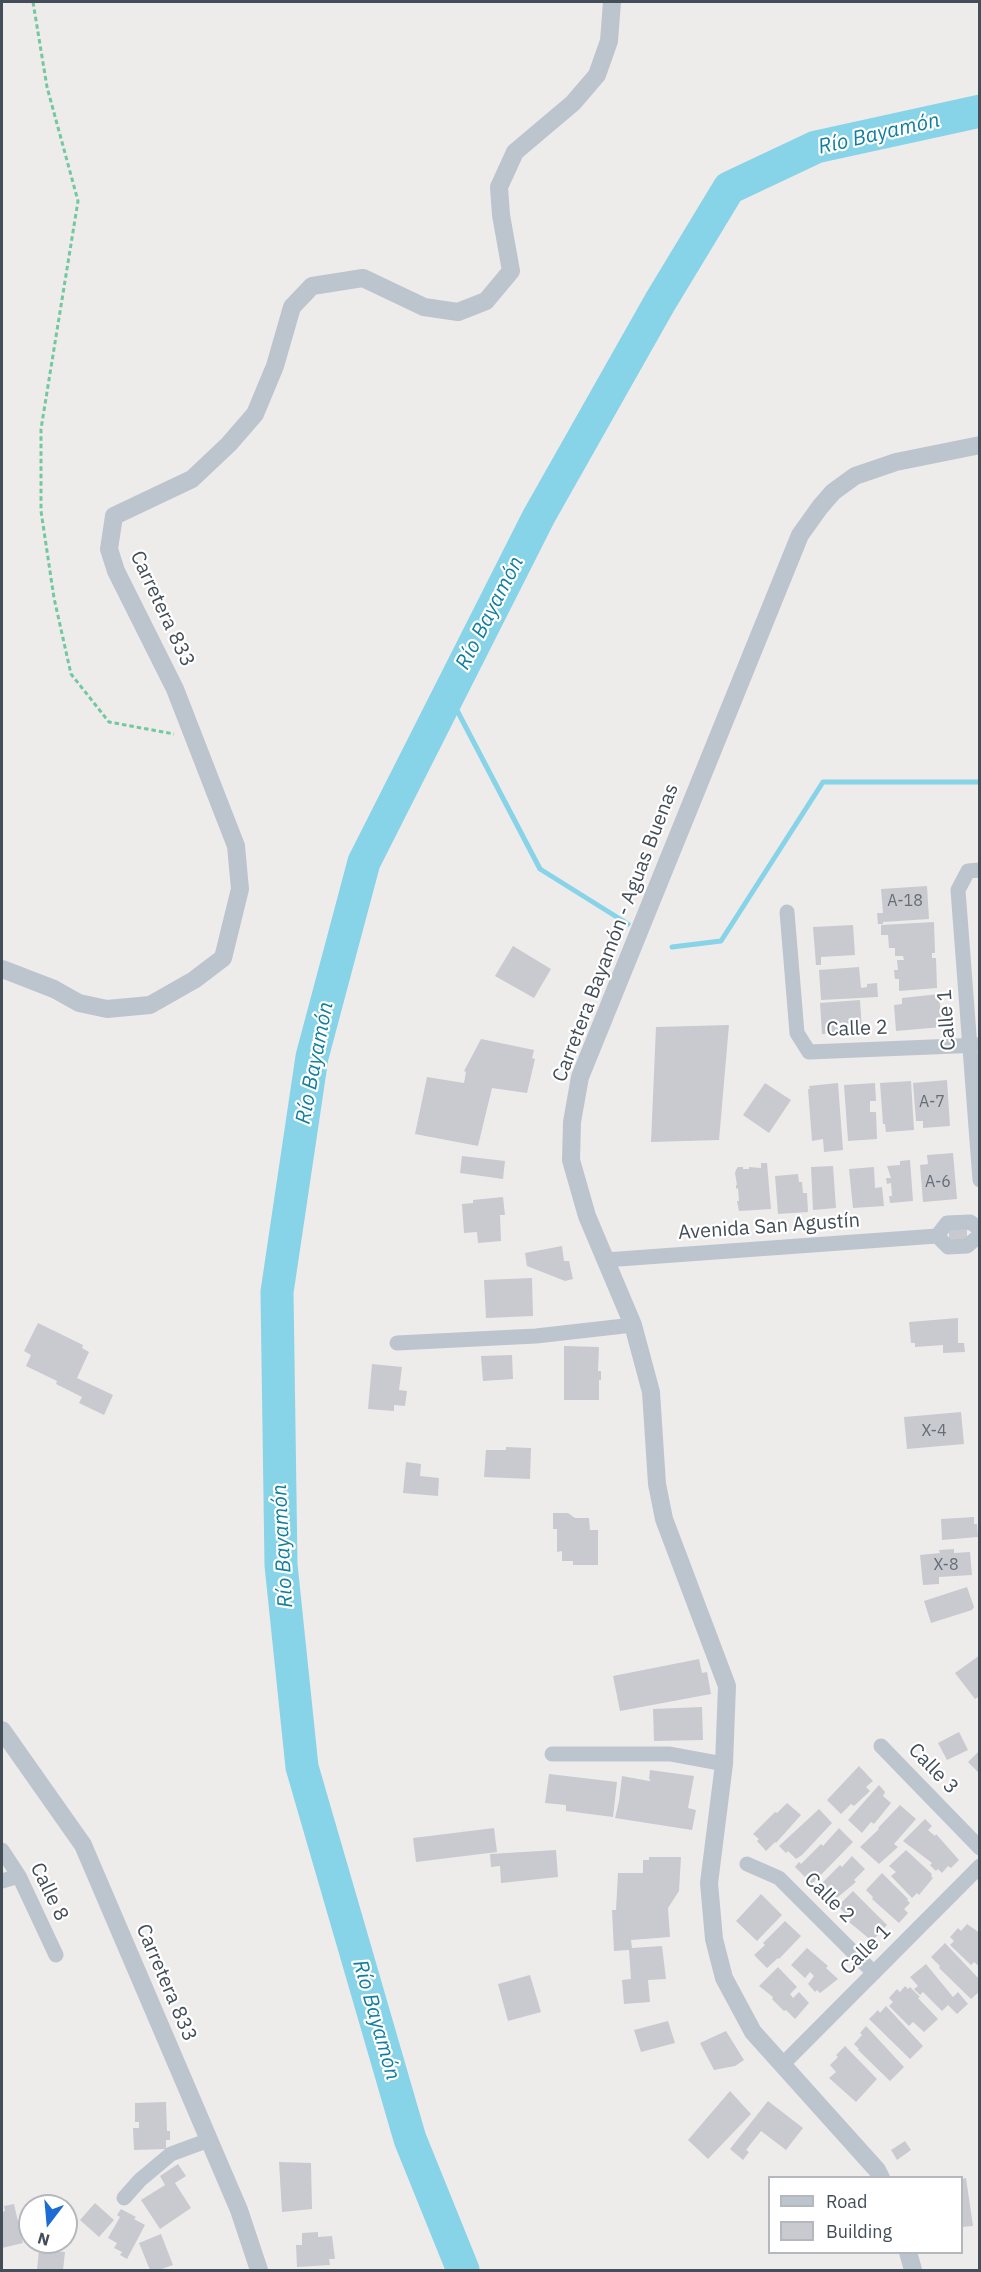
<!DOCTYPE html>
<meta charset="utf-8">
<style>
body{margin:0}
#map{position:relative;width:981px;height:2272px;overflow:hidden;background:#eeebeb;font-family:"IBM Plex Sans",sans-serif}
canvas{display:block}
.frame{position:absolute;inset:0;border:3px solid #444e58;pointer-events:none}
.legend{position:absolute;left:768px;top:2176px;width:195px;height:78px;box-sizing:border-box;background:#fff;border:2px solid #b4b8bc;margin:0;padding:8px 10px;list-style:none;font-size:18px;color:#444e58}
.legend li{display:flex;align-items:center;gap:12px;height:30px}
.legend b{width:30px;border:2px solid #b4b8bc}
.north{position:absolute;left:18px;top:2194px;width:60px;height:60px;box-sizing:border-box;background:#fff;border:2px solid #b4b8bc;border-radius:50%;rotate:196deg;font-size:16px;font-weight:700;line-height:24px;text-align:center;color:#444e58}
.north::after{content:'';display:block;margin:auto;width:21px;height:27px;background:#1d6bd5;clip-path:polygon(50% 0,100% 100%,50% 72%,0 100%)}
</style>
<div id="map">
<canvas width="981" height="2272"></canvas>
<div class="frame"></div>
<ul class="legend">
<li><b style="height:8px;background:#bcc5ce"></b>Road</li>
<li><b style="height:16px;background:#c8cad0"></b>Building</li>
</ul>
<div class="north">N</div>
</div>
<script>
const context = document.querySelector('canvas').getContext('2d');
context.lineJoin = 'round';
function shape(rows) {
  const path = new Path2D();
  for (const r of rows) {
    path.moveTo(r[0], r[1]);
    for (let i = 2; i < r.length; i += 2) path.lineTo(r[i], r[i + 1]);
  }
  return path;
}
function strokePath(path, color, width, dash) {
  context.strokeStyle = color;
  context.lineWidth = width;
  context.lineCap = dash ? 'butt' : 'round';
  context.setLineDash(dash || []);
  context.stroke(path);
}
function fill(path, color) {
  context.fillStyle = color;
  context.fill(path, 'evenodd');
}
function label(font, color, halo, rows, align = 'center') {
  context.font = font + ' "IBM Plex Sans",sans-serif';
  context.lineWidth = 4.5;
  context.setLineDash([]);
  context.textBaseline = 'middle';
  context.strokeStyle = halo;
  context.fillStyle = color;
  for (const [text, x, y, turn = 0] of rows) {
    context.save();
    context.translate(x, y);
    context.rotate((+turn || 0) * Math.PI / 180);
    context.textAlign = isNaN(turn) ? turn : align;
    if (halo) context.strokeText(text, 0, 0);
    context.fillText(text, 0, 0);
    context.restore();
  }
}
const stream = shape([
 [449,695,540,869,628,924],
 [672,947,721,941,823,782,980,782]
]);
const river = shape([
 [463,2270,410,2139,302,1767,281,1565,277,1292,312,1057,364,862,539,516,660,302,729,188,816,147,980,111]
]);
const building = shape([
 [927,886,929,919,883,922,883,924,878,924,877,913,883,913,881,889],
 [934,922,935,953,932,953,932,958,936,958,937,988,899,991,899,979,895,979,894,970,898,970,897,960,904,960,903,956,895,956,895,948,889,948,888,935,881,935,881,925],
 [853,925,855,955,821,957,821,965,816,965,813,927],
 [513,946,551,969,534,998,495,976],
 [859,967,861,988,867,987,867,984,877,983,878,997,821,1000,819,970],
 [939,994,942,1027,896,1031,894,1005,902,1004,902,998],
 [860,1000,862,1031,822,1034,820,1003],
 [729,1025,719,1140,651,1142,656,1027],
 [481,1039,534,1050,532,1058,535,1059,527,1093,492,1088,478,1146,415,1134,427,1077,464,1083,466,1072,464,1071],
 [947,1080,950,1126,923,1128,923,1121,916,1121,913,1083],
 [911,1081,914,1130,886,1132,885,1124,883,1124,880,1083],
 [765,1083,791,1100,769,1133,743,1115],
 [838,1083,843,1150,824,1152,823,1139,812,1141,808,1089,810,1089,809,1086],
 [875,1083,876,1101,870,1101,870,1112,876,1112,877,1139,848,1141,844,1085],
 [953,1153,957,1199,923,1202,920,1165,928,1164,927,1155],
 [462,1156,505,1161,503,1179,460,1173],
 [910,1160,913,1201,890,1203,889,1196,892,1196,891,1183,887,1184,886,1178,891,1178,887,1166,900,1165,900,1161],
 [761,1163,767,1163,771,1209,739,1211,737,1201,739,1201,738,1188,736,1189,736,1185,737,1185,735,1173,736,1170,738,1167,743,1167,743,1169,749,1169,749,1167,761,1168],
 [833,1166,836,1208,813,1210,811,1167],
 [874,1167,875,1188,882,1187,884,1206,853,1208,849,1169],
 [798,1174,799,1182,802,1182,803,1193,807,1193,808,1212,778,1214,775,1176],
 [503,1197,505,1215,500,1215,501,1241,478,1243,477,1232,464,1233,462,1204,473,1203,473,1200],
 [967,1229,967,1239,949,1240,949,1230],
 [562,1246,564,1261,569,1261,573,1279,565,1281,527,1266,525,1253],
 [532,1278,533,1316,486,1318,484,1280],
 [958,1318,958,1343,964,1343,965,1352,943,1353,943,1345,915,1347,915,1343,911,1343,909,1322],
 [38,1323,83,1345,82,1348,89,1352,77,1378,113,1395,104,1415,79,1403,82,1397,56,1384,57,1381,26,1366,31,1355,24,1351],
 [564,1346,599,1347,598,1371,601,1371,601,1380,599,1380,599,1400,564,1400],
 [512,1355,513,1379,483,1381,481,1356],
 [372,1364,402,1367,399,1390,407,1391,405,1406,394,1405,394,1411,368,1409],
 [961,1412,964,1444,907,1449,904,1417],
 [506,1447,531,1448,530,1479,484,1477,486,1450,506,1450],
 [406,1462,421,1464,420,1476,439,1478,438,1496,403,1493],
 [553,1513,568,1513,575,1518,589,1518,590,1530,598,1530,598,1565,573,1565,573,1561,562,1561,562,1551,557,1552,557,1529,553,1529],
 [974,1517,974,1524,977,1524,978,1537,942,1540,941,1519],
 [954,1549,954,1553,970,1552,972,1575,939,1577,939,1584,923,1585,920,1555,940,1553,939,1550],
 [967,1587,974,1607,972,1610,931,1623,924,1601],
 [980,1655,980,1696,975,1699,955,1673],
 [699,1659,702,1673,707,1672,711,1694,620,1711,613,1676],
 [702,1707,703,1740,654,1741,653,1709],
 [959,1732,968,1750,947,1760,938,1743],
 [980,1750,980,1774,968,1762],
 [859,1766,873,1781,866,1787,870,1791,854,1806,851,1804,841,1814,827,1800],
 [650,1770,694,1776,688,1808,696,1810,692,1830,615,1818,619,1801,622,1776,649,1781,651,1780,649,1779],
 [549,1774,617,1782,613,1817,566,1811,566,1805,545,1803],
 [879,1785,885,1792,883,1796,891,1803,874,1824,871,1822,862,1833,848,1820],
 [787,1803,801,1815,776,1843,775,1842,766,1851,757,1841,759,1839,753,1834,775,1812,777,1813],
 [900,1805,916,1819,894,1844,898,1847,879,1864,860,1847,879,1829,878,1828],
 [819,1809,832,1823,802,1855,796,1859,788,1851,786,1853,779,1846],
 [925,1819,932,1826,928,1830,935,1836,936,1834,959,1860,951,1868,948,1866,942,1873,938,1869,936,1871,930,1865,932,1863,903,1841],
 [494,1828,497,1852,416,1862,413,1838],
 [839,1828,853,1842,812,1884,795,1867,799,1862,801,1864,821,1844,823,1846],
 [556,1850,558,1877,501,1883,500,1866,491,1867,490,1854],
 [906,1850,932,1874,931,1876,933,1878,919,1895,917,1893,912,1898,891,1876,896,1872,889,1866],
 [852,1856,865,1869,854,1880,856,1882,832,1902,818,1887,840,1865,842,1867],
 [649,1857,681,1857,679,1891,668,1908,670,1937,631,1940,632,1948,662,1946,666,1979,648,1980,650,2002,624,2004,622,1980,631,1979,629,1950,614,1951,612,1910,616,1910,618,1873,643,1873,643,1860,649,1860],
 [882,1873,908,1899,907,1900,910,1903,904,1909,908,1913,899,1923,872,1899,873,1897,866,1890],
 [853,1891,887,1925,872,1941,849,1922,851,1920,838,1906],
 [761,1894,782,1915,757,1941,736,1921],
 [785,1921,801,1936,779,1959,778,1958,767,1968,754,1955,765,1945,763,1943],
 [967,1924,980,1933,980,1967,974,1962,971,1965,950,1945,954,1941,950,1937,958,1928,961,1931],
 [945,1943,980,1980,980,1991,971,1999,939,1968,940,1966,931,1957],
 [807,1948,828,1966,826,1968,838,1979,820,1993,817,1990,815,1992,808,1984,814,1976,810,1972,805,1978,791,1965],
 [926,1964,953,1997,958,1992,968,2004,957,2014,948,2005,942,2011,923,1992,920,1995,914,1989,918,1986,910,1977],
 [778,1967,797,1987,790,1994,793,1998,799,1992,809,2003,795,2019,786,2010,784,2011,772,1999,773,1997,759,1986],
 [530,1975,541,2012,508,2021,498,1984],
 [905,1986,908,1989,910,1987,920,1997,918,1998,938,2019,924,2032,913,2022,909,2026,889,2006,893,2002,889,1998,897,1989,900,1992],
 [886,2006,923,2046,910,2059,869,2019,878,2010,880,2013],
 [668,2021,675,2043,641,2052,634,2030],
 [866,2026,904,2067,890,2081,858,2050,859,2049,854,2044,862,2035,860,2033],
 [726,2031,744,2060,735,2066,714,2070,700,2043],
 [845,2046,877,2079,856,2102,829,2078,836,2072,830,2065,838,2057,836,2055],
 [730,2091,751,2114,708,2159,688,2140],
 [768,2101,803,2128,786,2150,761,2131,746,2150,749,2152,743,2160,730,2149],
 [166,2102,167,2131,170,2131,170,2140,166,2140,166,2149,134,2150,133,2128,139,2128,139,2122,135,2122,135,2103],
 [905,2141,911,2150,897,2160,891,2150],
 [279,2162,311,2163,312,2209,282,2212],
 [178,2164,186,2176,175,2183,191,2208,160,2229,141,2200,165,2185,160,2176],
 [966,2178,973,2226,962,2227,962,2179],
 [95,2203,114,2220,99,2237,80,2220],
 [14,2204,23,2243,2,2248,2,2212,5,2211,4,2206],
 [121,2209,136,2217,134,2219,145,2225,127,2259,120,2255,122,2252,114,2248,117,2243,108,2238,120,2217,117,2215],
 [318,2232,318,2237,332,2236,335,2259,329,2259,330,2265,297,2267,296,2245,302,2245,302,2233],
 [161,2234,173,2265,159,2270,150,2270,139,2243],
 [39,2250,65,2252,63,2270,37,2270]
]);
const path = shape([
 [33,2,47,87,78,201,41,429,41,511,54,598,71,674,109,722,174,734]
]);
const minor = shape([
 [980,870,968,871,958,890,980,1180],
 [787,912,797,1033,809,1052,980,1045],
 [937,1236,948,1247,967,1246,980,1235],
 [605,1260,937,1236,947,1223,970,1222,980,1229],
 [397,1343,536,1336,633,1325],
 [881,1746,980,1848],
 [552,1754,670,1754,724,1764],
 [2,1850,19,1876,56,1955],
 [747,1864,779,1878,874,1973],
 [2,1881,19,1876],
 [783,2064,980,1866],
 [124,2198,140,2180,171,2154,209,2140]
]);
const tertiary = shape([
 [2,969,54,989,79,1003,107,1009,150,1005,194,980,223,958,240,889,236,846,175,689,116,571,109,549,114,516,192,479,229,444,255,414,275,366,292,307,312,286,363,278,424,307,458,312,486,301,511,271,501,215,499,187,515,152,573,103,597,75,609,41,612,2],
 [2,1730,83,1845,239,2210,259,2270],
 [881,2178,877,2170,753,2032,724,1978,714,1939,709,1883,724,1764,727,1686,664,1519,657,1484,651,1392,633,1325,587,1216,571,1160,572,1122,580,1077,800,535,820,507,833,492,855,476,896,462,980,445],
 [908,2252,913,2270]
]);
const numberNames = [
 ["A-18",905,901],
 ["A-7",932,1102],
 ["A-6",938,1182],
 ["X-4",934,1431],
 ["X-8",946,1565]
];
const streetNames = [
 ["Carretera 833",162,609,65],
 ["Carretera Bayamón - Aguas Buenas",616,933,-69],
 ["Calle 1",947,1020,-94],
 ["Calle 2",857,1029,-2],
 ["Avenida San Agustín",769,1227,-4],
 ["Calle 3",933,1769,46],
 ["Calle 8",49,1892,64],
 ["Calle 2",829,1898,45],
 ["Calle 1",866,1950,-45],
 ["Carretera 833",166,1983,67]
];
const waterNames = [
 ["Río Bayamón",879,134,-13],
 ["Río Bayamón",490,613,-63],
 ["Río Bayamón",315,1063,-79],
 ["Río Bayamón",283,1546,-93],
 ["Río Bayamón",376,2020,74]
];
strokePath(stream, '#87d3e8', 5);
strokePath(river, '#87d3e8', 33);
fill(building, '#c8cad0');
strokePath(path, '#72c99f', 3, [4.5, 3]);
strokePath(minor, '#bcc5ce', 15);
strokePath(tertiary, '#bcc5ce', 18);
label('16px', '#656d76', null, numberNames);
label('20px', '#444e58', '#fff', streetNames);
label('italic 21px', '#107f9f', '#fff', waterNames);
</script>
